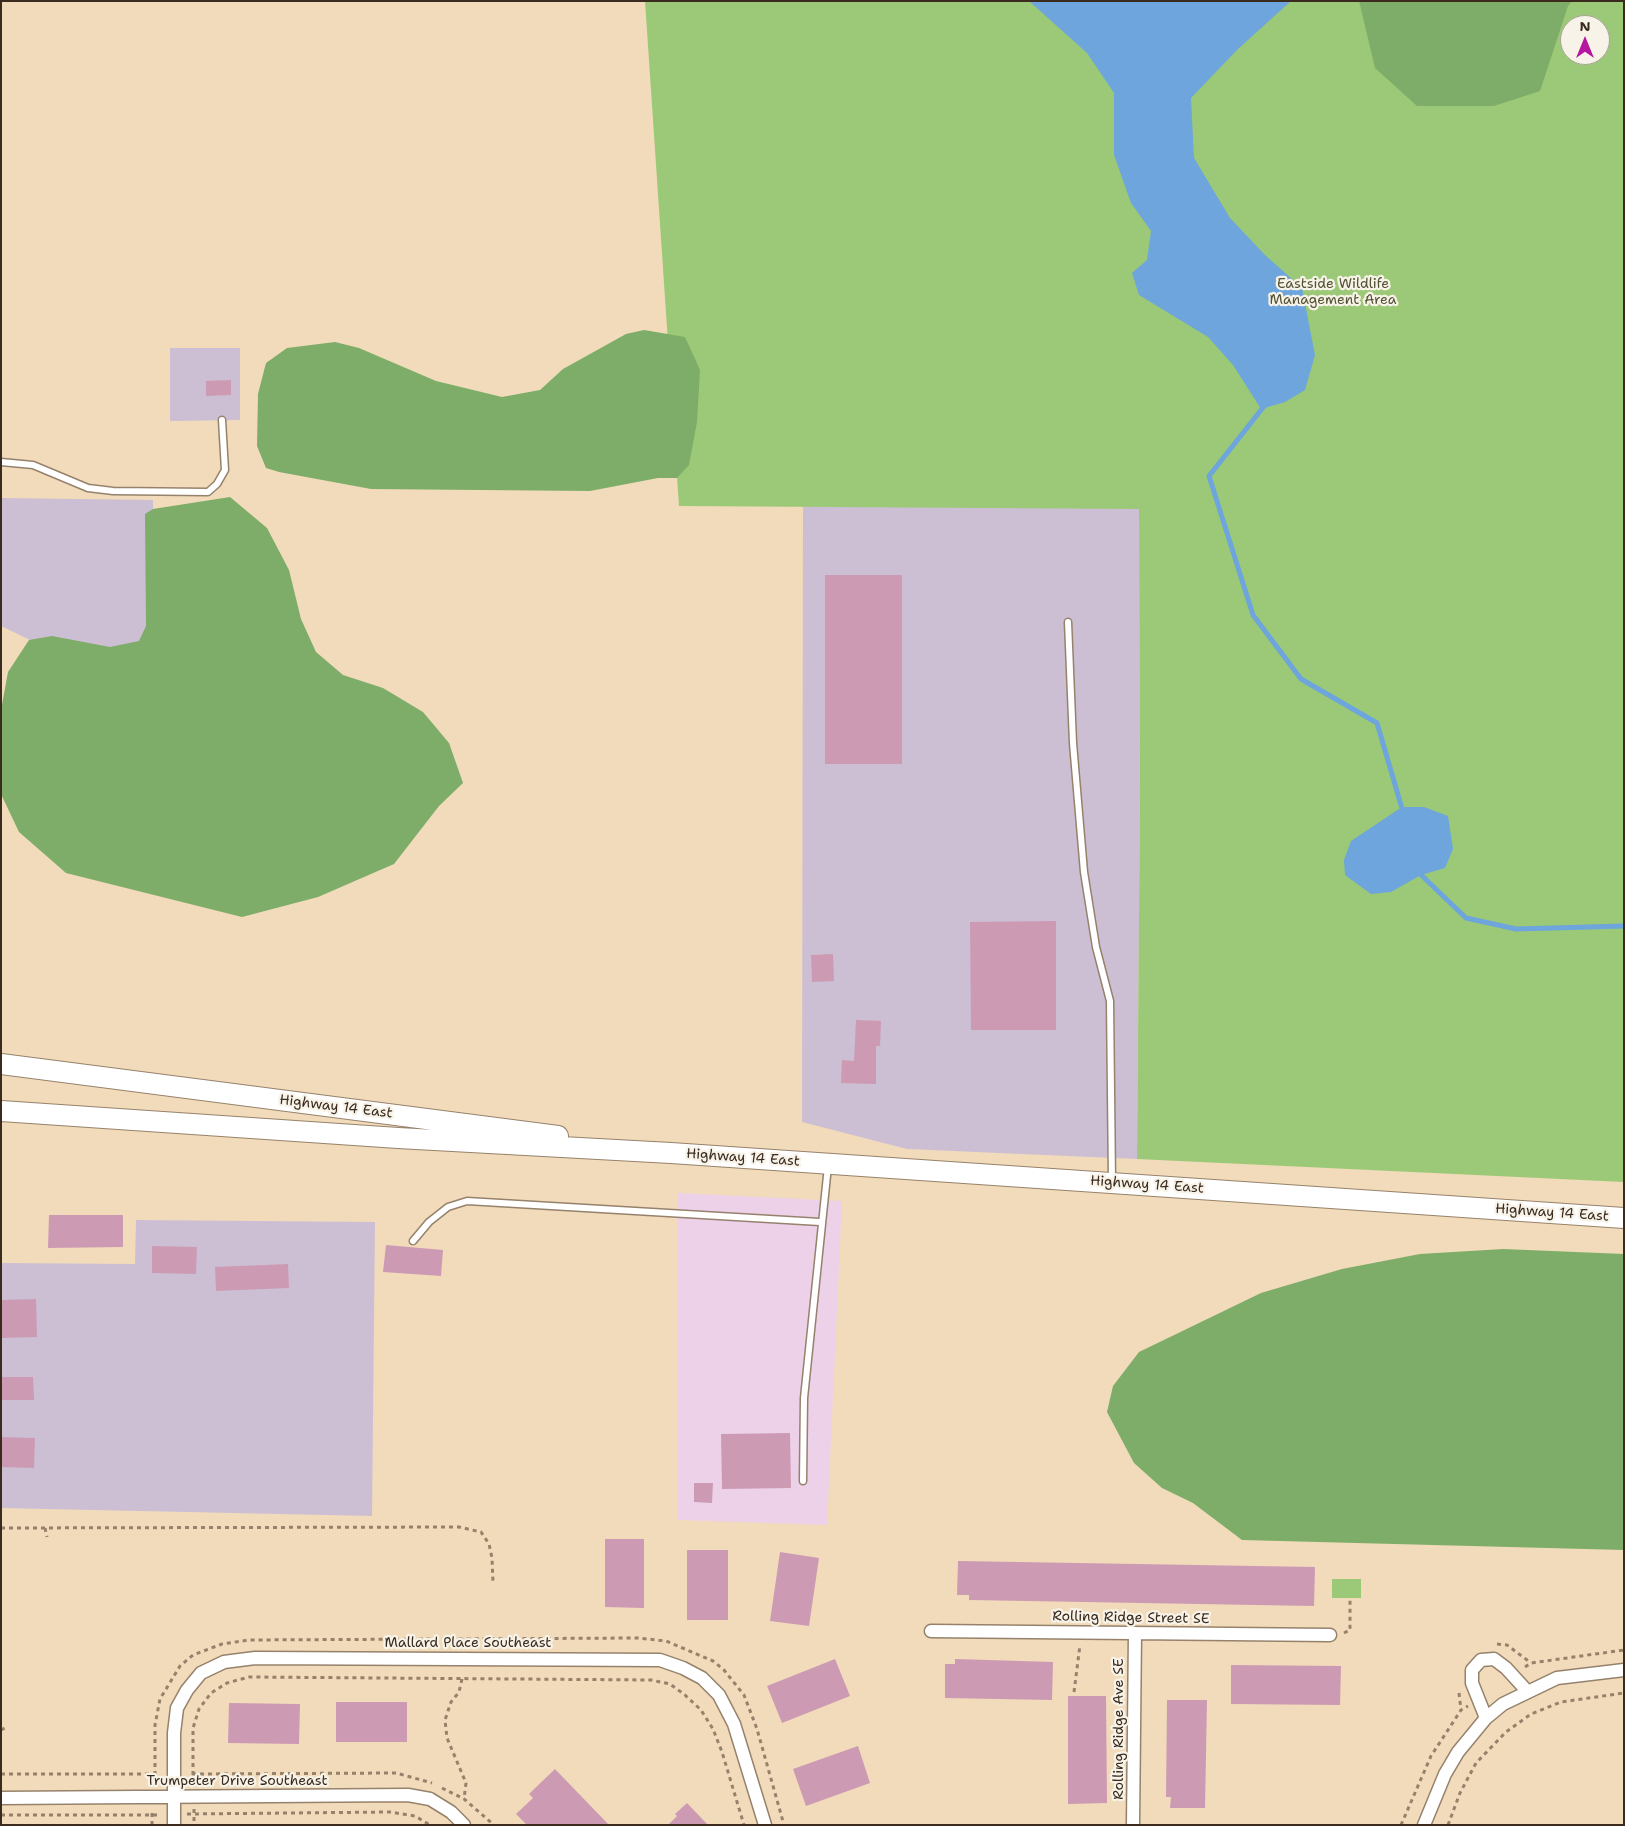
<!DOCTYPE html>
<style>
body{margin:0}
#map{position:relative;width:1625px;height:1826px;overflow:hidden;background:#f1dbba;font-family:"Shantell Sans",sans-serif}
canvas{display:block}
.frame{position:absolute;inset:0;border:2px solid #3b2a1e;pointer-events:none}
.north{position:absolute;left:1560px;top:15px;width:50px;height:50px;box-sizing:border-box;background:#f7f3e8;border:1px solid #aca397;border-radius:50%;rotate:0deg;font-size:14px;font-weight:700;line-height:20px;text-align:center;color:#3b2a1e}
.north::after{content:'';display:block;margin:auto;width:18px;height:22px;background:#b5179e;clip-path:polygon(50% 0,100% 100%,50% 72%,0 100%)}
</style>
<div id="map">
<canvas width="1625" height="1826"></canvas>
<div class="frame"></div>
<div class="north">N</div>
</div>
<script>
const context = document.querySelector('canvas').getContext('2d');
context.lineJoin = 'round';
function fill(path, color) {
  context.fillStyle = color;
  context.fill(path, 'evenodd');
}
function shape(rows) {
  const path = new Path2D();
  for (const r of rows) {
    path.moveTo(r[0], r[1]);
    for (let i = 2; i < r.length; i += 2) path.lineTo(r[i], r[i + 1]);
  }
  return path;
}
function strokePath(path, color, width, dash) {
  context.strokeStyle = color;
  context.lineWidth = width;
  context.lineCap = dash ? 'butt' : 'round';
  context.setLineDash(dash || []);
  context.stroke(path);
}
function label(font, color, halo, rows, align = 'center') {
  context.font = font + ' "Shantell Sans",sans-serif';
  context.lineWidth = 4.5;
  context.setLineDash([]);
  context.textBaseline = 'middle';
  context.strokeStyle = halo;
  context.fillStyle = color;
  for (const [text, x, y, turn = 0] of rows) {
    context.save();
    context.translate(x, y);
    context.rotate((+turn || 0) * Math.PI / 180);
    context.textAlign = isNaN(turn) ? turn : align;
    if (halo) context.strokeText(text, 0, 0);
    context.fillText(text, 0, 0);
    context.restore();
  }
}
const built = shape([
 [678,1193,842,1201,827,1525,678,1520]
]);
const industrial = shape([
 [170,348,240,348,240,420,170,421],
 [1,498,153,500,153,699,1,626],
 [803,506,1139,508,1140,795,1137,1159,907,1149,802,1122],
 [136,1220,375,1222,372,1516,1,1508,1,1263,135,1264]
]);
const green = shape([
 [645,1,1624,1,1624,1182,1137,1159,1140,795,1139,509,679,506],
 [1570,25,1600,25,1600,55,1570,55],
 [1332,1579,1361,1579,1361,1598,1332,1598]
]);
const forest = shape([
 [1359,1,1572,1,1568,6,1540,91,1494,106,1417,106,1375,68],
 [644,330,685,337,700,370,697,422,689,465,677,478,658,478,590,491,371,489,279,472,266,468,257,446,258,394,266,363,287,348,335,342,359,348,436,381,502,397,540,390,563,369,626,334],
 [230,497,267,528,289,570,301,619,316,652,343,675,383,688,423,712,449,743,463,783,439,806,394,864,318,897,242,917,66,873,19,832,1,794,1,710,8,672,29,640,52,636,110,647,139,641,146,626,145,514,153,509],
 [1503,1249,1624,1254,1624,1550,1242,1540,1193,1503,1162,1488,1134,1463,1107,1412,1113,1386,1139,1352,1261,1293,1342,1269,1420,1254]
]);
const water = shape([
 [1029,1,1291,1,1238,49,1191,98,1194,158,1230,218,1265,255,1302,288,1315,355,1305,390,1285,402,1261,409,1233,365,1208,337,1139,295,1132,273,1147,260,1151,231,1131,203,1114,155,1114,93,1087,53],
 [1402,807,1424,807,1448,816,1453,849,1445,868,1421,875,1391,892,1371,894,1345,875,1344,860,1351,841]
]);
const stream = shape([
 [1265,405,1209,476,1253,615,1301,679,1377,723,1403,812],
 [1417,871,1466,918,1516,929,1624,926]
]);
const building = shape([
 [231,380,231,395,206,396,206,381],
 [825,575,902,575,902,764,825,764],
 [1056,921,1056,1030,971,1030,970,922],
 [833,954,834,981,812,982,811,955],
 [856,1020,881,1021,880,1046,876,1046,876,1084,841,1083,842,1060,854,1061],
 [49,1215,123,1215,123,1247,48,1248],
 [386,1245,443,1250,441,1276,383,1272],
 [152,1246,197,1247,196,1274,152,1273],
 [288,1264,289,1288,216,1291,215,1267],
 [36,1299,37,1337,1,1338,1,1300],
 [1,1377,33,1377,34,1400,1,1400],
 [790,1433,791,1488,722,1489,721,1434],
 [1,1437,35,1438,34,1468,1,1467],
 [694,1483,713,1483,712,1503,694,1502],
 [605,1539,644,1539,644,1608,605,1607],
 [687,1550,728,1550,728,1620,687,1620],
 [780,1552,819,1558,809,1626,770,1621],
 [958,1561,1315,1567,1314,1606,969,1600,969,1595,957,1595],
 [835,1659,850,1696,782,1723,767,1686],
 [955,1659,1053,1662,1052,1700,945,1698,945,1664,955,1664],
 [1231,1665,1341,1666,1340,1705,1231,1704],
 [1068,1696,1106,1696,1107,1803,1068,1804],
 [1167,1700,1207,1700,1205,1808,1170,1808,1171,1797,1166,1797],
 [336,1702,407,1702,407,1742,336,1742],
 [229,1703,300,1704,299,1744,228,1743],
 [858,1746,870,1783,806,1806,793,1769],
 [555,1769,609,1825,527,1825,516,1814,533,1798,529,1794],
 [687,1803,708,1825,668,1825,677,1816,675,1814]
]);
const path = shape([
 [1,1528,459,1527,481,1532,489,1544,492,1558,493,1583],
 [45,1528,47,1537],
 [1344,1633,1350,1630,1350,1598],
 [1497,1644,1507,1645,1531,1663],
 [1525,1667,1531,1663,1624,1650],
 [462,1679,459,1692,451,1702,445,1720,447,1738,466,1783,464,1799],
 [1074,1692,1080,1645],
 [1459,1693,1461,1710],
 [1,1730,5,1728],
 [1,1774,156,1774],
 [192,1774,396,1773,432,1783],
 [155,1783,155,1725,160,1699,180,1666,193,1655,222,1644,249,1640,638,1638,666,1641,713,1661,724,1670,744,1695,757,1729,784,1825],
 [193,1783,193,1728,199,1709,211,1693,227,1683,249,1677,651,1680,670,1684,685,1695,701,1710,713,1729,722,1752,744,1825],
 [442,1788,464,1799,494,1825],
 [194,1809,194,1825],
 [187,1814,390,1812,415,1816,430,1825],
 [1,1815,161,1815],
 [152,1825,152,1810],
 [1401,1825,1431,1756,1461,1710,1468,1706],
 [1448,1825,1460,1793,1476,1763,1506,1732,1531,1714,1561,1702,1624,1693]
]);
const lane = shape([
 [1,462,33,465,88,488,113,491,208,492,217,484,225,470,222,420],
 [1068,622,1073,743,1084,872,1096,947,1110,1001,1112,1182],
 [413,1241,429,1222,448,1207,467,1201,820,1222],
 [803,1481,804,1398,828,1166]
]);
const street = shape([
 [931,1631,1330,1635],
 [1486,1718,1472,1683,1472,1670,1481,1660,1494,1659,1506,1668,1527,1691],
 [1,1798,408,1795,430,1799,451,1812,464,1825],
 [174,1825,174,1733,177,1708,187,1690,201,1673,224,1662,255,1658,660,1660,683,1668,702,1678,719,1695,734,1724,765,1825],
 [1133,1825,1135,1633],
 [1424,1825,1445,1774,1458,1752,1486,1718,1503,1704,1557,1678,1624,1670]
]);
const primary = shape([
 [1,1064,558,1136],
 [1,1111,398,1138,671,1153,1624,1218]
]);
const parkNames = [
 ["Eastside Wildlife",1333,284],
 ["Management Area",1333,300]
];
const streetNames = [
 ["Highway 14 East",336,1107,7],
 ["Highway 14 East",743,1158,4],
 ["Highway 14 East",1147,1185,4],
 ["Highway 14 East",1552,1213,4],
 ["Rolling Ridge Street SE",1131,1618,1],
 ["Mallard Place Southeast",468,1643],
 ["Rolling Ridge Ave SE",1119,1729,-90],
 ["Trumpeter Drive Southeast",237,1781]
];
fill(built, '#edd1e9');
fill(industrial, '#ccbfd4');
fill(green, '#9cc977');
fill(forest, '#7dad68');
fill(water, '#6da5dc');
strokePath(stream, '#6da5dc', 5);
fill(building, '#cd9ab4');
strokePath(lane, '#96826c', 9);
strokePath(street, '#96826c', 15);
strokePath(primary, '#96826c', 22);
strokePath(path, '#96826c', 3, [4, 4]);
strokePath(lane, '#fff', 6);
strokePath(street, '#fff', 12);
strokePath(primary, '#fff', 20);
label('14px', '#535234', '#f7f3e8', parkNames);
label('14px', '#3b2a1e', '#f7f3e8', streetNames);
</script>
